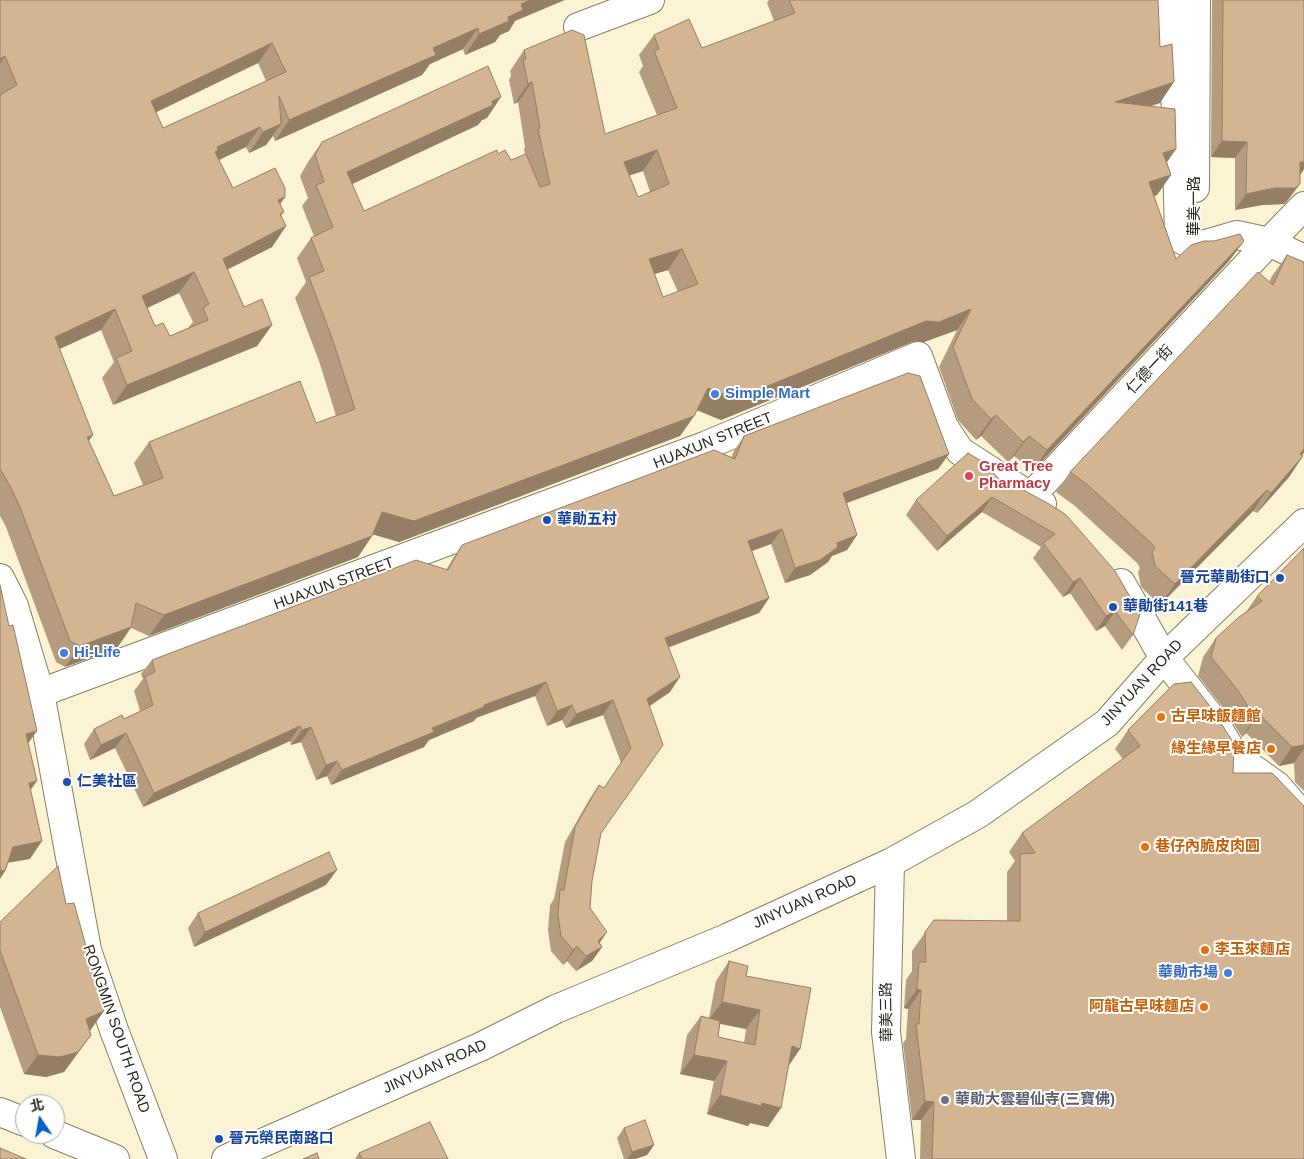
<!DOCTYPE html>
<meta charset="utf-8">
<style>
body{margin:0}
#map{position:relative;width:1304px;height:1159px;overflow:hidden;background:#fbf4d4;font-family:Arial,"Noto Sans TC",sans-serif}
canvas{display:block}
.north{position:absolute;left:15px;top:1094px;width:50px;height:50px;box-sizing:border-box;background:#fff;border:1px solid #aba9a5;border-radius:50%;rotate:348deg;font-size:14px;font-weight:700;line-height:20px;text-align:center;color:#2c291d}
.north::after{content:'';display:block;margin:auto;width:18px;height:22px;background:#065fc8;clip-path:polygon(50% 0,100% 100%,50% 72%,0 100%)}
</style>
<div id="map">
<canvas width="1304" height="1159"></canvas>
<div class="north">北</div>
</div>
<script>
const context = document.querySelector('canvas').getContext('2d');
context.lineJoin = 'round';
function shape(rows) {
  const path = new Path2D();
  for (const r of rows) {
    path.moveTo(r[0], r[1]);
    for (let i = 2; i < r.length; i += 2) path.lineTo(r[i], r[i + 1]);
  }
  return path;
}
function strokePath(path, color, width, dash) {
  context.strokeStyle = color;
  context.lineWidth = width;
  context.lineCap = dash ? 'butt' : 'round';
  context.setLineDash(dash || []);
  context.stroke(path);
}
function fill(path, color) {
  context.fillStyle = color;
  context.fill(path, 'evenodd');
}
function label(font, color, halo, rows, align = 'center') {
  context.font = font + ' Arial,"Noto Sans TC",sans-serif';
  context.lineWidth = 4;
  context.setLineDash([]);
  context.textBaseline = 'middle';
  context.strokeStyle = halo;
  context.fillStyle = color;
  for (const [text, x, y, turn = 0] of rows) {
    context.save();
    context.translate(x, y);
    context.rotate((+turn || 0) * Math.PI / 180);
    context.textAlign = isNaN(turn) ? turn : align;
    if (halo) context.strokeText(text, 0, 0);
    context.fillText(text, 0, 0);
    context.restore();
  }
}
const minor = shape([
 [1168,0,1176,110,1179,238,1195,247],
 [578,27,650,0],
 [1195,188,1196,0],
 [1206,244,1237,235,1269,242,1304,206],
 [1030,497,1269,242,1304,259],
 [0,578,14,606,40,693,87,950,114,1030,163,1159],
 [1121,583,1164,658,1213,720,1235,756,1277,786,1304,817],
 [40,693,707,445,918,356,944,427,960,451,1042,504],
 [890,863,886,1032,901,1159],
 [0,1112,25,1122],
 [54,1134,115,1159],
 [226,1159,480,1047,556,1009,727,938,890,863,978,814,1107,723,1164,658,1304,523]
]);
const wall = shape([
 [0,0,515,21,509,31,500,35,495,42,465,55,463,49,430,64,422,75,275,141,273,136,266,145,249,153,246,147,219,160,233,188,285,197,280,204,284,212,281,216,286,226,272,247,227,270,244,307,272,325,257,346,113,405,102,378,114,362,101,330,59,349,88,441,114,496,143,485,134,463,149,442,316,423,336,416,319,361,295,298,306,282,297,258,311,238,314,236,302,206,308,198,300,176,308,162,322,142,487,118,482,120,478,125,352,184,364,211,498,154,511,160,525,154,524,150,525,147,518,102,514,104,509,80,511,76,510,71,524,50,605,134,657,115,639,72,643,66,639,55,654,35,702,48,774,21,767,3,769,0,1158,0,1160,103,1150,106,1176,149,1167,162,1171,175,1157,195,1154,196,1176,259,1214,241,1244,241,1229,261,1033,471,1014,456,1008,462,981,436,976,440,958,420,939,367,957,330,924,342,912,342,721,420,697,410,694,416,680,436,399,542,373,534,358,557,149,636,131,628,117,648,65,667,56,662,6,527,0,516],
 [258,63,266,81,163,128,156,112],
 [643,171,650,192,638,197,629,175],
 [668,270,678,292,663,297,654,274],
 [179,293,193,322,188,328,170,336,155,326,147,308],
 [1212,0,1304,0,1304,169,1300,175,1288,200,1284,204,1262,205,1235,210,1235,158,1211,157],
 [1287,255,1302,456,1303,456,1289,477,1257,513,1253,511,1160,605,1141,587,1138,572,1140,568,1137,563,1075,506,1056,492,1070,472,1269,282,1272,276],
 [744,436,949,454,938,469,847,503,857,535,847,550,832,556,828,562,810,575,785,583,771,544,752,551,769,598,759,613,668,647,670,692,650,706,601,833,592,881,590,908,600,943,602,947,592,961,576,971,567,961,563,965,551,951,548,930,550,905,554,899,565,842,589,800,599,785,604,788,621,763,603,715,566,728,562,720,547,726,535,696,476,718,474,721,429,740,424,747,331,785,327,776,316,780,301,742,291,745,290,741,143,807,115,748,90,760,84,744,94,729,124,719,140,711,134,691,143,679,141,674,152,660,446,570,452,560,462,545,731,458,734,451],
 [1005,485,1049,504,1133,635,1122,650,1105,626,1096,631,1070,593,1063,597,1033,558,1041,547,982,512,937,551,906,515,916,500],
 [1304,548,1304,791,1295,782,1294,763,1279,766,1246,733,1242,737,1225,710,1198,676,1203,657,1216,638,1246,612,1257,596],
 [1128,730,1233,773,1304,1159,920,1159,921,1120,912,1120,903,1043,906,1039,908,1009,904,1008,906,980,912,971,912,951,934,920,1007,921,1007,872,1015,861,1009,852,1022,833,1123,759,1115,749],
 [326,885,194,947,188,928,198,913],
 [0,922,90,1031,91,1035,64,1072,46,1077,24,1074,0,1007],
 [729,961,746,976,800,1049,789,1065,768,1127,750,1123,748,1126,707,1114,714,1081,680,1074,687,1035,701,1016,709,1018,716,981],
 [720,1024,746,1029,744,1043,718,1037],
 [624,1128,654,1145,647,1155,635,1159,624,1159,617,1138],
 [359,1153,448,1159,355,1159]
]);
const shadedWall = shape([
 [530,0,565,0,515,21,509,31,500,35,495,42,465,55,479,34,521,4],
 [478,28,463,49,430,64,422,75,275,141,289,120,433,48],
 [272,43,258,63,136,122,151,101],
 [5,56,0,64,0,59],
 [532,82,518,102,514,104,528,84],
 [1174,82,1160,103,1101,123,1115,102],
 [501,97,487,118,482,120,478,125,333,193,347,172],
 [281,124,266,145,249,153,263,132],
 [260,127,246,147,208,165,217,147],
 [1222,141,1247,142,1235,158,1211,157],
 [1176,149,1162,169,1163,153],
 [657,150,643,171,610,182,624,162],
 [1300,162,1304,162,1304,169,1297,179],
 [1171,175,1157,195,1135,203,1149,182],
 [1300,184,1288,200,1284,204,1262,205,1235,210,1246,194],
 [285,197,271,217,278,200],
 [286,226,272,247,208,279,223,259],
 [1244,241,1229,261,1033,471,1047,450],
 [682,249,668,270,635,280,649,259],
 [194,272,179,293,128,317,142,296],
 [115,309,101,330,40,358,55,337],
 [971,309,957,330,924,342,912,342,721,420,694,409,708,388,926,321],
 [272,325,257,346,113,405,127,385],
 [996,415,981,436,976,440,991,419],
 [694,416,680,436,399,542,368,533,382,512],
 [93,435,78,456,87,437],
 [1029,436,1014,456,1008,462,1023,442],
 [1304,449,1304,453,1285,475,1300,454],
 [949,454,938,469,833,508,843,493],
 [1303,456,1289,477,1257,513,1271,493],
 [1267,490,1253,511,1160,605,1175,584],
 [992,497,982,512,937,551,947,536],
 [782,529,771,544,738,556,748,541],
 [857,535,847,550,832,556,828,562,810,575,785,583,795,568,837,543],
 [372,536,358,557,149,636,164,615],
 [1080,578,1070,593,1063,597,1073,582],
 [769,598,759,613,654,653,665,638],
 [1115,611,1105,626,1096,631,1106,616],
 [131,627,117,648,65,667,80,646],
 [680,677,670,692,637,714,647,699],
 [546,682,535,696,476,718,474,721,429,740,424,747,331,785,342,770,484,705],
 [613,700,603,715,566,728,576,714],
 [572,705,562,720,547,726,557,711],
 [1259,714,1246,733,1242,737,1255,718],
 [300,726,290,741,143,807,154,793],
 [311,727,301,742,291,745,302,730],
 [37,731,24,749,26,734],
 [126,733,115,748,90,760,101,745],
 [1304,745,1304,749,1294,763,1279,766,1292,747],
 [337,761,327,776,316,780,326,765],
 [37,781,25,798,29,783],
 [42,841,30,859,1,864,13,847],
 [0,870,5,871,0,879],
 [337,870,326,885,194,947,205,932],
 [607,932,597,947,602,947,592,961,576,971,598,941],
 [577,946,567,961,563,965,573,950],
 [917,989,921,990,908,1009,904,1008],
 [722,1002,760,1010,746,1029,708,1021],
 [104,1011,90,1031,72,1039,86,1019],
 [91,1035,64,1072,46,1077,24,1074,38,1055],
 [792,1046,800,1049,787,1068],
 [694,1055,727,1061,714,1081,680,1074],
 [720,1095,762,1103,781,1108,768,1127,750,1123,748,1126,707,1114],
 [925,1101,934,1102,921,1120,912,1120],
 [654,1145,647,1155,635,1159,627,1159,632,1152]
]);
const building = shape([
 [0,0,530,0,521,4,523,10,508,17,509,21,479,34,478,28,433,48,436,55,289,120,279,96,281,124,263,132,260,127,217,147,218,150,215,152,233,188,275,168,285,188,285,197,278,200,284,212,280,214,286,226,223,259,244,307,262,299,272,325,127,385,116,358,132,351,115,309,55,337,93,435,87,437,114,496,163,478,149,442,300,381,316,423,355,409,333,341,309,277,324,271,311,238,333,227,316,185,324,182,315,155,322,142,488,66,501,97,492,101,493,105,347,172,364,211,497,150,498,154,505,150,511,160,526,154,540,187,550,184,538,129,540,128,532,82,528,84,523,59,526,59,524,50,572,30,584,35,605,134,677,108,654,51,659,49,654,35,689,19,702,48,795,13,789,0,1158,0,1160,47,1172,44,1174,82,1115,102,1175,109,1176,149,1163,153,1171,175,1149,182,1176,259,1191,245,1204,241,1214,241,1240,234,1244,241,1047,450,1029,436,1023,442,996,415,991,419,972,399,953,347,971,309,939,322,926,321,736,399,708,388,694,416,414,521,382,512,372,536,164,615,136,603,131,627,80,646,70,641,20,507,9,484,0,469,0,95,17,85,5,56,0,59,0,0],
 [272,43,286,72,163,128,151,101,272,43],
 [657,150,669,184,638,197,624,162,657,150],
 [682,249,698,284,663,297,649,259,682,249],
 [194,272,209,304,203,308,208,320,170,336,163,323,155,326,142,296,194,272],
 [1223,0,1304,0,1304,162,1300,162,1300,184,1295,188,1274,188,1246,194,1247,142,1222,141,1223,0],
 [1287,255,1304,262,1304,449,1300,454,1303,456,1271,493,1267,490,1175,584,1155,566,1152,552,1155,548,1151,543,1089,486,1070,472,1258,272,1273,285,1287,255],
 [908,373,920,376,949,454,843,493,857,535,837,543,838,547,820,560,795,568,782,529,748,541,769,598,665,638,680,677,647,699,663,745,601,833,592,881,590,908,607,932,598,941,602,947,586,956,577,946,573,950,561,936,558,915,560,890,564,890,575,827,599,785,604,788,631,748,613,700,576,714,572,705,557,711,546,682,484,705,484,707,432,728,434,732,342,770,337,761,326,765,311,727,302,730,300,726,154,793,126,733,101,745,94,729,122,715,124,719,153,705,145,677,155,672,152,660,416,560,448,570,462,545,714,450,735,459,744,436,908,373],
 [968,453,983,462,1005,485,1009,482,1049,504,1065,514,1075,525,1115,571,1140,614,1133,635,1115,611,1106,616,1080,578,1073,582,1043,543,1055,534,992,497,947,536,916,500,968,453],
 [1304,548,1304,745,1292,747,1259,714,1255,718,1239,692,1211,657,1216,638,1239,617,1262,601,1257,596,1304,548],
 [0,585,9,626,13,625,37,731,26,734,37,781,29,783,42,841,13,847,5,871,0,870,0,585],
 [1191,682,1213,710,1234,744,1233,773,1272,773,1304,806,1304,1159,932,1159,934,1102,925,1101,916,1024,919,1024,921,990,917,989,919,962,926,962,925,932,934,920,1020,921,1020,854,1035,853,1022,833,1140,746,1128,730,1174,684,1191,682],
 [329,852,337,870,205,932,198,913,329,852],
 [58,866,66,904,74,903,104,1011,86,1019,91,1035,78,1052,60,1057,38,1055,0,950,0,922,58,866],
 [729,961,748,966,746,976,811,988,800,1049,792,1046,781,1108,762,1103,761,1106,720,1095,727,1061,694,1055,701,1016,720,1021,718,1037,755,1045,760,1010,722,1002,729,961],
 [645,1120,654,1145,632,1152,624,1128,645,1120],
 [430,1122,448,1159,362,1159,359,1153,430,1122],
 [0,1148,26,1159,0,1159,0,1148],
 [317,1153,319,1159,303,1159,317,1153]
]);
const markers = [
 [715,394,5,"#3f7fe0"],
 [969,476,5,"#e0444e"],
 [547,520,5,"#1a4fb4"],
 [1280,578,5,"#1a4fb4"],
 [1113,607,5,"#1a4fb4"],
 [64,653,5,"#3f7fe0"],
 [1161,717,5,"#e8710a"],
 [1271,749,5,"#e8710a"],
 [67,782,5,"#1a4fb4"],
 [1145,847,5,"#e8710a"],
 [1205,950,5,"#e8710a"],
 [1228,973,5,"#3f7fe0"],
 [1204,1007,5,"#e8710a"],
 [945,1100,5,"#6b7280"],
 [219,1139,5,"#1a4fb4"]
];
const streetNames = [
 ["華美一路",1195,206,-90],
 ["仁德一街",1150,370,-47],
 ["HUAXUN STREET",713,441,-22],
 ["HUAXUN STREET",334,584,-20],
 ["JINYUAN ROAD",1142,683,-47],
 ["JINYUAN ROAD",805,902,-24],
 ["華美三路",887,1012,-91],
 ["RONGMIN SOUTH ROAD",116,1029,71],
 ["JINYUAN ROAD",435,1067,-24]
];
const shopNames = [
 ["Simple Mart",725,394],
 ["Hi-Life",74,653],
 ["華勛市場",1218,973,"right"]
];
const healthNames = [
 ["Great Tree",979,467],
 ["Pharmacy",979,484]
];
const transitNames = [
 ["華勛五村",557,520],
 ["晉元華勛街口",1270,578,"right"],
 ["華勛街141巷",1123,607],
 ["仁美社區",77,782],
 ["晉元榮民南路口",229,1139]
];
const foodNames = [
 ["古早味飯麵館",1171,717],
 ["緣生緣早餐店",1261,749,"right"],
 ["巷仔內脆皮肉圓",1155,847],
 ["李玉來麵店",1215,950],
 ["阿龍古早味麵店",1194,1007,"right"]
];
const worshipNames = [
 ["華勛大雲碧仙寺(三寶佛)",955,1100]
];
strokePath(minor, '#857f62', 30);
strokePath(minor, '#fff', 28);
fill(wall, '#b59c7e');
fill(shadedWall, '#947f66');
fill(building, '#d3b592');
strokePath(building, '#947f66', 1);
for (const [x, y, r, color] of markers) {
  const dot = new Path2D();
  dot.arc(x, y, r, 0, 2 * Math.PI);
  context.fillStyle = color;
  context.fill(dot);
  strokePath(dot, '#fff', 2);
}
label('15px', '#2c291d', '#fff', streetNames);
label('bold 15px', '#366cbe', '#fff', shopNames, 'left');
label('bold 15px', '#be3a42', '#fff', healthNames, 'left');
label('bold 15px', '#164399', '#fff', transitNames, 'left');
label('bold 15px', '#c56008', '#fff', foodNames, 'left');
label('bold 15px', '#5b616d', '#fff', worshipNames, 'left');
</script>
